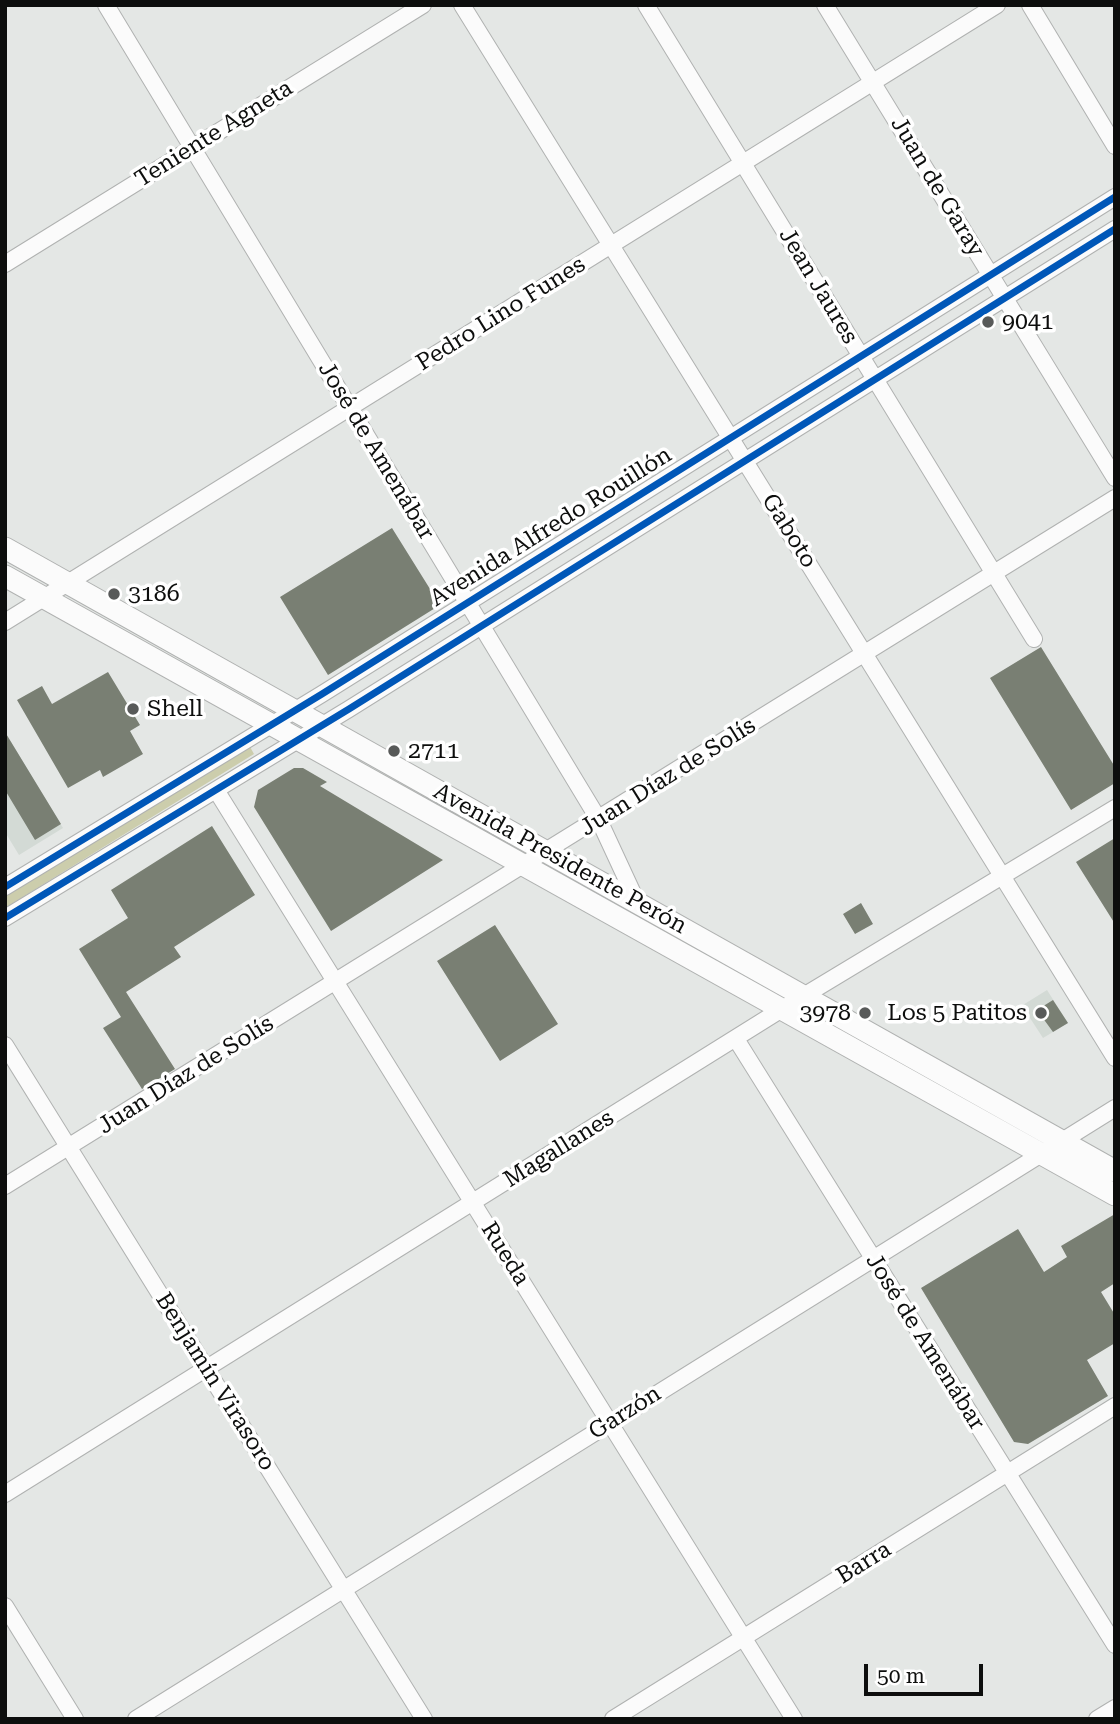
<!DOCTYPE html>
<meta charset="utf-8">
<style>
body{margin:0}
#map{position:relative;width:1120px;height:1724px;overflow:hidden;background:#e4e7e5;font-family:"Roboto Serif",serif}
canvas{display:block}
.frame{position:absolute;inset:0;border:7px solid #0d0e0d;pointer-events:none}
.scale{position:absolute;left:864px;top:1664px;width:119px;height:32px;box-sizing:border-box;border:4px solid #0d0e0d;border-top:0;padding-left:9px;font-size:21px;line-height:24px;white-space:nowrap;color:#0d0e0d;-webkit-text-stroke:5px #fff;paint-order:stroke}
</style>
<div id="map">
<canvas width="1120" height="1724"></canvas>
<div class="frame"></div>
<div class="scale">50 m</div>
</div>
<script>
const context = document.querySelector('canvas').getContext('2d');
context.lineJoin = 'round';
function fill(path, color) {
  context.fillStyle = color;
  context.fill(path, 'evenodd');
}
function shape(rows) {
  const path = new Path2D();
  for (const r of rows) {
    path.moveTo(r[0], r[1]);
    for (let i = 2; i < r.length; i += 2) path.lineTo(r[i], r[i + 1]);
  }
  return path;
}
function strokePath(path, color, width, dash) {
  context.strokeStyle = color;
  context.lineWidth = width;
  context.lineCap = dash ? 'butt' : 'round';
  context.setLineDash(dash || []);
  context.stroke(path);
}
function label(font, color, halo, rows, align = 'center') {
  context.font = font + ' "Roboto Serif",serif';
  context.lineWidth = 7;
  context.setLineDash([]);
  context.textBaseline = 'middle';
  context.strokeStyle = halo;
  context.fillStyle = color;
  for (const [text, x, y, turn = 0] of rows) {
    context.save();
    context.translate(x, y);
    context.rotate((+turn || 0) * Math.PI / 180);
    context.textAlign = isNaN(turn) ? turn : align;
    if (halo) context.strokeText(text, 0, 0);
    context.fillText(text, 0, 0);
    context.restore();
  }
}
const built = shape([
 [5,732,63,828,19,855,5,832],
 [1047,990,1068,1023,1043,1038,1030,1018,1026,1021,1018,1008]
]);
const green = shape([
 [249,745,254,754,5,908,5,896]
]);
const building = shape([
 [392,528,440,605,328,675,280,597],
 [1041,647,1115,767,1115,783,1071,810,990,678],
 [108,672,140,725,130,731,143,754,103,777,100,770,68,788,17,700,42,686,52,704],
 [5,732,61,824,35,840,5,790],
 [294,768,303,768,327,782,320,786,443,860,331,931,254,807,258,790],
 [212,826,255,895,174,947,181,957,126,992,175,1069,142,1089,103,1028,121,1017,79,949,128,918,111,890],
 [1115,838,1115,924,1076,862],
 [861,903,873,924,855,934,843,914],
 [495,925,558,1024,500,1061,437,961],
 [1053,1000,1068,1023,1053,1032,1037,1010],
 [1115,1214,1115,1283,1101,1292,1115,1315,1115,1343,1087,1360,1108,1396,1028,1444,1014,1442,921,1288,1018,1229,1044,1272,1067,1257,1061,1246]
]);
const minor = shape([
 [106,5,599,820,637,902],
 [462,5,1115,1058],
 [646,5,1034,639],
 [825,5,1115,478],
 [1030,5,1115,146],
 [5,264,423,5],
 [5,622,997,5],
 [216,790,794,1719],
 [5,887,322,694,1115,197],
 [5,918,349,709,1115,229],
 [736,1039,1115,1645],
 [5,1045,424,1719],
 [5,1186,1115,498],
 [5,1494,782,1009,1115,808],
 [5,1606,75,1719],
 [136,1719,1115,1108],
 [613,1719,1115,1406],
 [1097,1719,1115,1708]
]);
const major = shape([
 [5,548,1115,1171],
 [5,576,1115,1195]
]);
const cycleway = shape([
 [5,887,322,694,1115,197],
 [5,918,349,709,1115,229]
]);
const markers = [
 [988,322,7,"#585a59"],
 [114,594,7,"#585a59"],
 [133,709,7,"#585a59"],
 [394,751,7,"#585a59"],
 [865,1013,7,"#585a59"],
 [1041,1013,7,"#585a59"]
];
const streetNames = [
 ["Teniente Agneta",214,134,-32],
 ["Juan de Garay",937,187,59],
 ["Jean Jaures",818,286,59],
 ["Pedro Lino Funes",501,314,-32],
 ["José de Amenábar",376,451,59],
 ["Avenida Alfredo Rouillón",551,527,-32],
 ["Gaboto",789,531,58],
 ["Juan Díaz de Solís",668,777,-32],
 ["Avenida Presidente Perón",560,859,29],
 ["Juan Díaz de Solís",186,1075,-32],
 ["Magallanes",559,1149,-32],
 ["Rueda",505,1254,58],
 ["José de Amenábar",925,1342,58],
 ["Benjamín Virasoro",215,1382,58],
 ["Garzón",625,1413,-32],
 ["Barra",864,1563,-32]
];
const poiNames = [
 ["9041",1002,322],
 ["3186",128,594],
 ["Shell",147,709],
 ["2711",408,751],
 ["3978",851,1013,"right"],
 ["Los 5 Patitos",1027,1013,"right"]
];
fill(built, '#d3dad5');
fill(green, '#cccdac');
fill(building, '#797f73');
strokePath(minor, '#b0b2b1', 18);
strokePath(major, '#b0b2b1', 23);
strokePath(minor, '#fbfbfb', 16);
strokePath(major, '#fbfbfb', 21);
strokePath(cycleway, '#0057b8', 7);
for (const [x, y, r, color] of markers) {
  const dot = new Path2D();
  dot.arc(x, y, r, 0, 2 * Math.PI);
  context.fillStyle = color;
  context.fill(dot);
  strokePath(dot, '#fff', 2.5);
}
label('23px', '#0d0e0d', '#fff', streetNames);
label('23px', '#0d0e0d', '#fff', poiNames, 'left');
</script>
